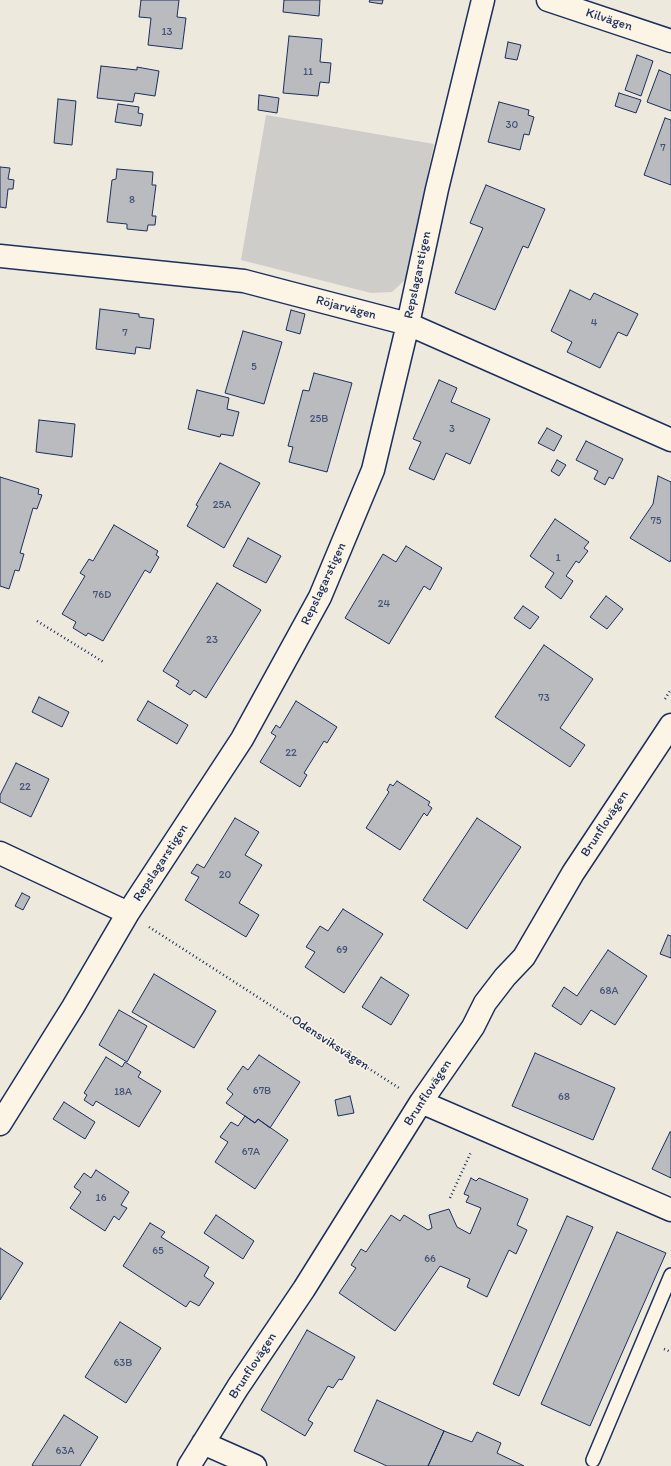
<!DOCTYPE html>
<meta charset="utf-8">
<style>
body{margin:0}
canvas{display:block;background:#eee9dd}
</style>
<canvas width="671" height="1466"></canvas>
<script>
const context = document.querySelector('canvas').getContext('2d');
context.lineJoin = 'round';
function fill(path, color) {
  context.fillStyle = color;
  context.fill(path, 'evenodd');
}
function shape(rows) {
  const path = new Path2D();
  for (const r of rows) {
    path.moveTo(r[0], r[1]);
    for (let i = 2; i < r.length; i += 2) path.lineTo(r[i], r[i + 1]);
  }
  return path;
}
function strokePath(path, color, width, dash) {
  context.strokeStyle = color;
  context.lineWidth = width;
  context.lineCap = dash ? 'butt' : 'round';
  context.setLineDash(dash || []);
  context.stroke(path);
}
function label(font, color, halo, rows, align = 'center') {
  context.font = font + ' Itim,sans-serif';
  context.lineWidth = 3;
  context.setLineDash([]);
  context.textBaseline = 'middle';
  context.strokeStyle = halo;
  context.fillStyle = color;
  for (const [text, x, y, turn = 0] of rows) {
    context.save();
    context.translate(x, y);
    context.rotate((+turn || 0) * Math.PI / 180);
    context.textAlign = isNaN(turn) ? turn : align;
    if (halo) context.strokeText(text, 0, 0);
    context.fillText(text, 0, 0);
    context.restore();
  }
}
const green = shape([
 [266,115,434,144,405,280,392,292,371,293,241,260]
]);
const building = shape([
 [141,0,179,0,177,17,186,18,182,49,148,45,151,18,139,17,141,0],
 [284,0,320,0,319,16,283,12,284,0],
 [370,0,383,0,382,4,369,2,370,0],
 [289,36,322,39,320,62,331,63,329,83,320,82,318,96,283,93,289,36],
 [508,42,521,45,517,60,505,58,508,42],
 [637,55,653,61,641,96,625,90,637,55],
 [101,66,137,70,137,67,159,71,155,96,135,93,133,102,97,98,101,66],
 [659,70,671,75,671,111,647,102,659,70],
 [619,93,641,100,636,113,615,106,619,93],
 [259,95,279,98,277,113,258,110,259,95],
 [58,99,76,101,72,145,54,143,58,99],
 [499,102,529,110,528,115,534,117,529,135,524,134,520,150,488,142,499,102],
 [118,104,139,107,138,113,143,114,141,126,115,122,118,104],
 [665,118,671,120,671,185,644,175,665,118],
 [0,167,10,168,8,179,14,180,13,189,8,189,6,208,0,207,0,167],
 [117,169,153,172,152,185,156,185,152,216,156,216,155,225,148,225,147,231,127,229,127,224,107,222,112,180,116,179,117,169],
 [486,185,545,209,528,248,523,246,495,310,455,293,483,228,470,223,486,185],
 [570,290,590,300,594,293,638,314,627,336,618,332,600,368,567,352,572,342,551,331,570,290],
 [100,309,139,314,139,317,154,319,150,349,136,347,135,354,96,349,100,309],
 [291,310,305,314,300,334,286,330,291,310],
 [243,331,282,342,264,404,225,393,243,331],
 [314,373,352,383,327,472,289,462,293,447,288,446,303,390,309,391,314,373],
 [439,380,457,388,451,402,490,419,470,464,446,453,434,480,409,469,421,442,413,439,439,380],
 [197,390,229,398,227,409,239,412,233,436,221,434,220,437,188,429,197,390],
 [39,420,75,424,72,457,36,452,39,420],
 [547,428,562,436,554,451,538,443,547,428],
 [586,441,623,459,613,479,609,477,605,485,594,479,598,471,576,460,586,441],
 [557,460,566,465,559,476,551,471,557,460],
 [220,463,260,483,224,548,187,526,198,506,196,505,220,463],
 [658,476,671,482,671,559,670,562,630,538,653,504,658,476],
 [0,477,39,489,38,494,42,495,37,509,33,508,20,553,24,554,19,571,15,570,9,589,0,586,0,477],
 [555,519,589,542,584,548,588,551,579,563,576,561,566,576,573,581,561,599,545,587,554,573,530,556,555,519],
 [114,525,158,551,156,555,159,557,150,573,145,570,103,641,88,633,86,636,73,628,76,622,62,614,85,576,80,573,89,559,93,561,114,525],
 [248,538,281,556,266,583,233,566,248,538],
 [406,546,442,568,430,590,424,586,389,644,345,618,383,554,396,562,406,546],
 [217,583,261,610,206,698,194,690,190,695,176,686,179,681,163,671,217,583],
 [606,596,623,609,607,629,590,617,606,596],
 [523,606,539,617,530,629,514,618,523,606],
 [544,645,593,679,560,728,585,745,570,767,495,717,544,645],
 [39,697,69,712,62,727,32,712,39,697],
 [148,701,188,725,177,744,137,720,148,701],
 [296,701,337,727,327,743,324,741,304,773,307,775,300,787,260,762,276,736,271,733,276,725,280,728,296,701],
 [16,763,49,779,31,817,0,802,0,795,16,763],
 [397,781,430,802,428,805,432,808,427,816,424,813,400,850,366,828,389,792,387,790,390,784,393,786,397,781],
 [235,818,259,832,245,855,262,865,239,903,259,915,246,937,185,900,199,877,191,873,197,864,204,868,235,818],
 [477,818,521,847,467,929,423,900,477,818],
 [22,893,30,897,23,910,15,906,22,893],
 [343,909,383,934,344,993,305,967,315,952,306,947,320,926,328,931,343,909],
 [668,935,671,936,671,958,660,954,668,935],
 [608,950,647,976,615,1025,591,1010,581,1025,552,1006,564,987,577,996,608,950],
 [154,974,216,1011,194,1048,132,1012,154,974],
 [381,977,409,995,391,1025,362,1007,381,977],
 [119,1010,147,1026,127,1062,99,1045,119,1010],
 [535,1053,615,1088,593,1140,512,1106,535,1053],
 [259,1055,300,1082,270,1128,258,1119,255,1123,226,1103,233,1094,227,1089,243,1066,248,1070,259,1055],
 [106,1057,122,1067,125,1062,141,1072,138,1077,161,1091,139,1127,96,1101,93,1106,84,1100,87,1095,84,1093,106,1057],
 [350,1096,354,1113,338,1116,335,1100,350,1096],
 [64,1102,95,1122,85,1139,53,1119,64,1102],
 [245,1116,255,1123,258,1119,288,1140,255,1189,215,1162,228,1142,220,1137,231,1122,238,1126,245,1116],
 [670,1132,671,1132,671,1178,652,1169,670,1132],
 [96,1170,129,1192,121,1205,127,1208,119,1220,114,1216,105,1231,70,1208,81,1192,74,1187,84,1173,91,1178,96,1170],
 [471,1178,476,1181,479,1178,528,1199,517,1225,527,1230,516,1254,509,1250,487,1297,467,1287,470,1279,440,1266,395,1331,339,1293,356,1268,351,1265,361,1249,366,1252,391,1215,400,1221,404,1215,428,1230,432,1228,429,1215,449,1209,457,1227,470,1234,481,1208,466,1202,469,1196,464,1194,471,1178],
 [216,1215,254,1241,243,1259,204,1233,216,1215],
 [567,1216,593,1227,519,1396,493,1384,567,1216],
 [150,1223,165,1232,161,1237,209,1267,204,1276,214,1283,199,1306,190,1301,186,1307,123,1266,150,1223],
 [617,1232,666,1253,590,1426,541,1404,617,1232],
 [0,1248,23,1263,0,1300,0,1248],
 [120,1322,161,1348,126,1403,85,1377,120,1322],
 [307,1330,355,1357,342,1380,339,1379,333,1388,328,1386,308,1420,313,1423,305,1436,261,1410,307,1330],
 [377,1400,444,1431,428,1466,387,1466,354,1451,377,1400],
 [64,1415,98,1437,80,1466,34,1466,32,1465,64,1415],
 [444,1431,472,1442,477,1432,501,1443,497,1453,524,1466,428,1466,444,1431]
]);
const path = shape([
 [37,621,105,663],
 [665,699,671,689],
 [149,927,399,1088],
 [450,1198,471,1152],
 [664,1349,671,1352]
]);
const lane = shape([
 [593,1460,671,1275]
]);
const street = shape([
 [548,0,671,41],
 [0,256,244,281,408,324,671,440],
 [0,853,128,913],
 [421,1102,671,1210],
 [0,1124,73,1007,128,913,242,739,320,597,373,470,408,324,437,189,483,0],
 [203,1443,255,1466],
 [189,1466,238,1387,304,1289,421,1102,473,1027,485,1003,505,977,524,957,573,873,671,725]
]);
const numberNames = [
 ["13",167,32],
 ["11",308,72],
 ["30",512,125],
 ["7",663,148],
 ["8",132,200],
 ["4",594,323],
 ["7",125,333],
 ["5",254,367],
 ["25B",319,419],
 ["3",452,429],
 ["25A",222,505],
 ["75",656,521],
 ["1",558,558],
 ["76D",102,595],
 ["24",384,604],
 ["23",212,640],
 ["73",544,698],
 ["22",291,753],
 ["22",25,787],
 ["20",225,875],
 ["69",342,950],
 ["68A",609,991],
 ["67B",262,1091],
 ["18A",123,1092],
 ["68",564,1097],
 ["67A",251,1152],
 ["16",101,1198],
 ["65",158,1251],
 ["66",430,1259],
 ["63B",123,1363],
 ["63A",65,1451]
];
const streetNames = [
 ["Kilvägen",609,20,18],
 ["Repslagarstigen",418,275,-78],
 ["Röjarvägen",346,308,15],
 ["Repslagarstigen",324,584,-65],
 ["Brunflovägen",605,824,-57],
 ["Repslagarstigen",161,863,-57],
 ["Odensviksvägen",330,1043,33],
 ["Brunflovägen",428,1093,-57],
 ["Brunflovägen",253,1366,-57]
];
fill(green, '#cfcdca');
fill(building, '#babbbe');
strokePath(building, '#1b2f5e', 1);
strokePath(lane, '#1b2f5e', 16);
strokePath(street, '#1b2f5e', 25);
strokePath(path, '#1b2f5e', 2.5, [1, 3]);
strokePath(lane, '#fcf5e5', 13);
strokePath(street, '#fcf5e5', 22);
label('11px', '#435276', null, numberNames);
label('13px', '#1b2f5e', '#fcf5e5', streetNames);
</script>
